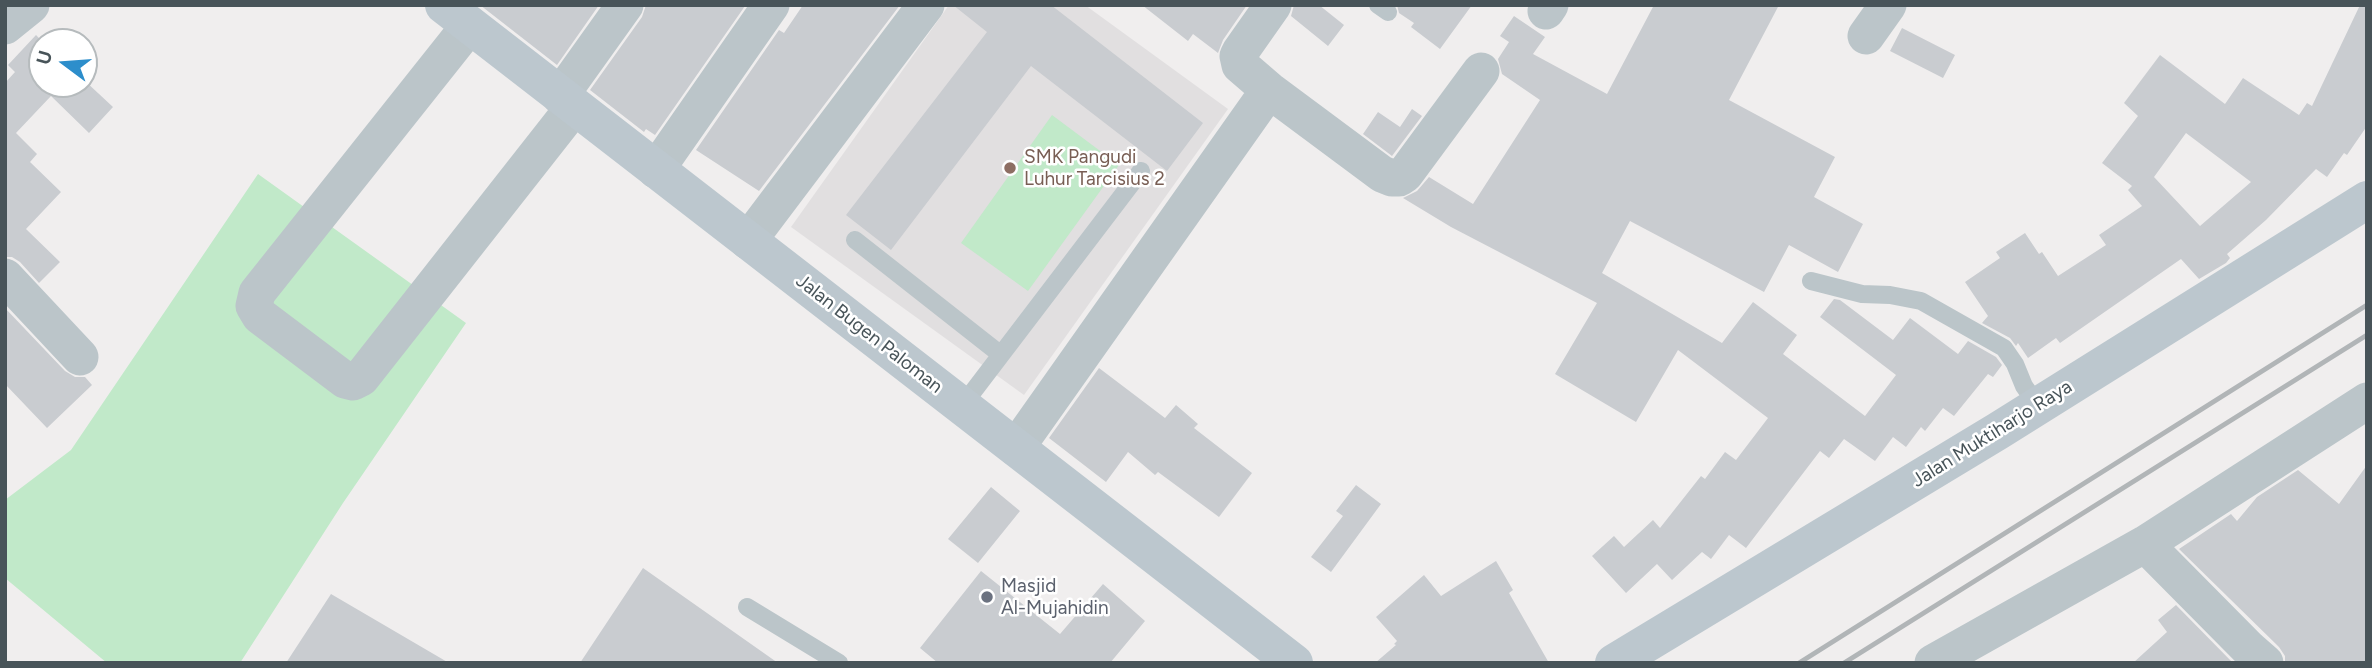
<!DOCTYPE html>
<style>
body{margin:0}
#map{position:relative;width:2372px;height:668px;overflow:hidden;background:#f0eeee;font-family:Figtree,sans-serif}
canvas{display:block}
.frame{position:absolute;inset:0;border:7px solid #485459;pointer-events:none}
.north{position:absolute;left:28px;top:28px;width:70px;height:70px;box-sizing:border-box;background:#fff;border:2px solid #b6bbbd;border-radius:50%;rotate:286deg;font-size:19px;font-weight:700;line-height:28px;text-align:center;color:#485459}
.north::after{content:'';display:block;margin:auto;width:24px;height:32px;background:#2d8ecb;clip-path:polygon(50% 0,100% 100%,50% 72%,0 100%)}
</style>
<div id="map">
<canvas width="2372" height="668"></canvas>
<div class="frame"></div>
<div class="north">U</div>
</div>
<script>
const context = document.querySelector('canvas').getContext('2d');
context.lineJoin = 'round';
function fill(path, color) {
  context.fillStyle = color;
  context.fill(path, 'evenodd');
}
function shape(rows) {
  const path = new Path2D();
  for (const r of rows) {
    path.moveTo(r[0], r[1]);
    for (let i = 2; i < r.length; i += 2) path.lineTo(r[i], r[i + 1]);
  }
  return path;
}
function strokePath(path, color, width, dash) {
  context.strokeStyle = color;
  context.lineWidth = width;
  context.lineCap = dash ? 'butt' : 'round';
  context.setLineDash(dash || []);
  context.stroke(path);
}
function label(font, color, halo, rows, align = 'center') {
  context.font = font + ' Figtree,sans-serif';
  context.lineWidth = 5;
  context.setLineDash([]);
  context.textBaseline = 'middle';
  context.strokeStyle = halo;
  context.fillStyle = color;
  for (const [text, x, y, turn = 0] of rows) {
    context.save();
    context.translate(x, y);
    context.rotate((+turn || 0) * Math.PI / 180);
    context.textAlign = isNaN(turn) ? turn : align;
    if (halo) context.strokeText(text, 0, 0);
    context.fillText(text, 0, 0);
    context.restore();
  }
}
const education = shape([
 [949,5,1085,5,1228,109,1024,395,791,227]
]);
const green = shape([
 [1052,115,1119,165,1028,291,961,243],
 [258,174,466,323,343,503,240,663,107,663,5,578,5,500,71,450]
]);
const building = shape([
 [480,5,599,5,557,65],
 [646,5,745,6,655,135,646,129,644,132,590,90,642,17],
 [803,5,900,5,759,191,696,150,779,30,784,33],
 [953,5,1051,5,1203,123,1167,171,1031,66,891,250,846,215,987,32],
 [1142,5,1247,5,1223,40,1218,53,1193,34,1188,41],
 [1294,5,1319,5,1344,25,1328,46,1291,16],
 [1397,5,1472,5,1440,49,1411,27,1414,23,1399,13],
 [1654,5,1779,5,1729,100,1835,157,1814,197,1863,224,1838,272,1789,245,1764,292,1630,221,1602,273,1722,343,1753,302,1797,335,1783,354,1865,416,1896,375,1820,317,1834,299,1840,300,1893,340,1910,318,1958,354,1968,341,1996,357,2002,365,1993,377,1988,374,1954,416,1943,408,1925,431,1921,427,1906,447,1893,437,1875,461,1844,439,1829,458,1820,451,1746,548,1729,535,1711,559,1702,552,1672,580,1657,564,1626,593,1592,556,1614,536,1624,547,1653,520,1660,528,1701,476,1705,479,1725,452,1736,460,1768,418,1678,350,1636,422,1555,374,1597,303,1451,227,1403,198,1417,191,1429,177,1473,204,1540,100,1502,74,1498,59,1509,42,1500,36,1514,16,1545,37,1533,54,1607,94],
 [2360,5,2367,5,2367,126,2347,155,2344,153,2327,177,2316,169,2266,220,2227,254,2230,258,2226,263,2199,279,2181,259,2060,343,2056,338,2028,358,2018,343,2016,346,2010,338,1982,323,1988,316,1965,282,2000,258,1996,252,2025,233,2039,254,2042,252,2058,276,2106,245,2099,235,2142,206,2128,190,2132,186,2102,163,2138,116,2124,103,2160,55,2225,104,2243,78,2299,115,2307,103,2312,106],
 [2186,133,2251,182,2200,226,2154,177],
 [1902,28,1955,55,1943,78,1890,51],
 [36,35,43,42,42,84,84,84,84,80,113,107,89,133,51,96,16,133,37,154,30,162,61,192,26,229,60,262,39,283,20,262,12,257,5,257,5,83,15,72,8,65],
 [1412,109,1422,116,1392,156,1363,134,1378,112,1400,127],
 [5,308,65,371,75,377,85,377,92,385,47,428,5,384],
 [1099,368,1165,418,1176,405,1198,424,1194,428,1252,473,1219,517,1158,472,1155,475,1128,452,1106,482,1049,438],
 [2367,465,2367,663,2285,663,2285,656,2279,647,2179,549,2231,514,2237,521,2257,497,2298,470,2339,504],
 [1356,485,1381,504,1331,572,1311,557,1343,516,1336,511],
 [991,487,1020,511,978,563,948,539],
 [1496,561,1513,590,1509,593,1549,663,1375,663,1396,645,1394,644,1397,641,1376,617,1424,575,1441,596],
 [643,568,778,663,580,663],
 [981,571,1060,634,1103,584,1145,621,1110,663,938,663,920,648],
 [331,594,449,663,286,663],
 [2176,605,2233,663,2133,663,2167,632,2158,620]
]);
const lane = shape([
 [1378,5,1388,12],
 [855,240,1000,354],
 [1811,281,1862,294,1890,295,1921,301,2004,348,2015,364,2024,386,2038,406],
 [962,406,1141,171],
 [747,607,839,663]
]);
const street = shape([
 [1273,5,1240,52,1238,56,1240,65,1269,90,1382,174,1392,178,1399,178,1405,174,1481,71],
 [1546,11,1550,5],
 [470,25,257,293,254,306,260,316,345,380,353,382,361,378,574,107],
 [5,26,31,5],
 [1866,36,1888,5],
 [560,96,625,5],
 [656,170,771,5],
 [748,241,926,5],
 [5,277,80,357],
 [1016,448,1269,90],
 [2145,544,2249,649,2265,663],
 [1933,663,2145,544,2367,401]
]);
const secondary = shape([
 [444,5,1294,663],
 [1614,663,1998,431,2367,200]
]);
const rail = shape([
 [1799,663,2367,305],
 [1844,663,2367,335]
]);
const markers = [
 [1010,168,7,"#8d6e63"],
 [987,597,7,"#6b7280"]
];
const educationNames = [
 ["SMK Pangudi",1024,157],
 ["Luhur Tarcisius 2",1024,179]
];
const streetNames = [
 ["Jalan Bugen Paloman",869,334,38],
 ["Jalan Muktiharjo Raya",1992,434,-32]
];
const worshipNames = [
 ["Masjid",1001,586],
 ["Al-Mujahidin",1001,608]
];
fill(education, '#e1dfe0');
fill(green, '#c1e9c9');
fill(building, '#c9ccd0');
strokePath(lane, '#bbc5c9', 18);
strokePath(street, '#bbc5c9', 37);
strokePath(secondary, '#bcc7ce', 38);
strokePath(rail, '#b1b5b7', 5);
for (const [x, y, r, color] of markers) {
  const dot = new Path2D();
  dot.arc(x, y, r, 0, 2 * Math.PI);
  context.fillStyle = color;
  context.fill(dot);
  strokePath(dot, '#fff', 2.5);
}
label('19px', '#785e54', '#fff', educationNames, 'left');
label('19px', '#485459', '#fff', streetNames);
label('19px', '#5b616d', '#fff', worshipNames, 'left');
</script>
